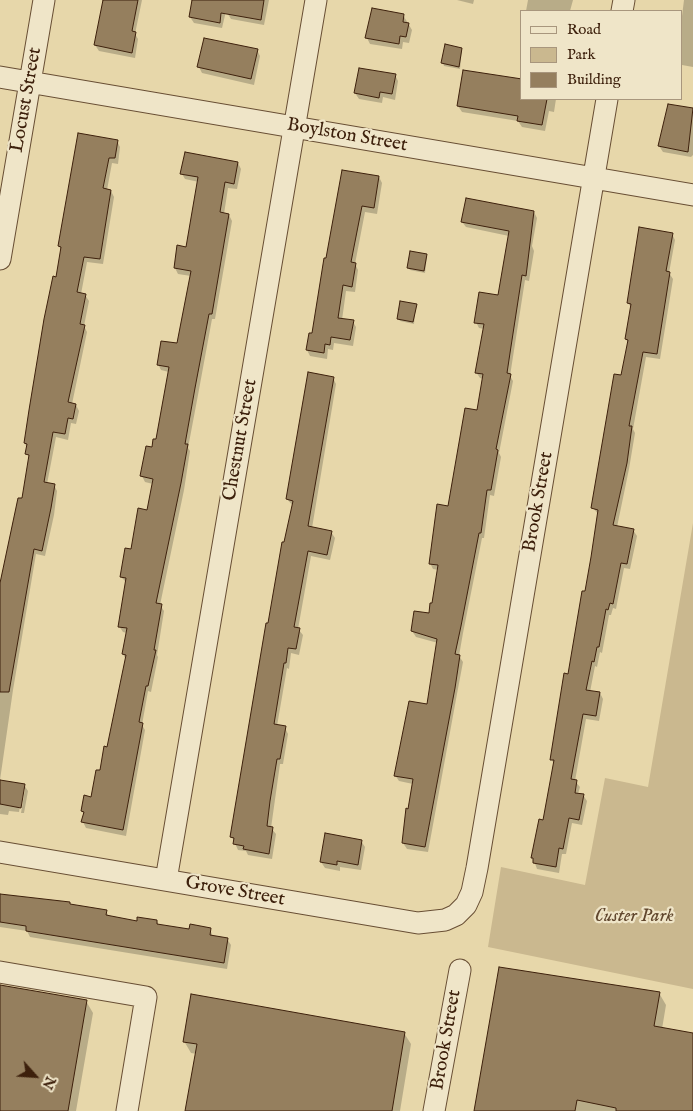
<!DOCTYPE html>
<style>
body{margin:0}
#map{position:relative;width:693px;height:1111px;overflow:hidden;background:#e7d7aa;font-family:"IM FELL English",serif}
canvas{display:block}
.legend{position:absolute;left:520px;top:10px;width:162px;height:90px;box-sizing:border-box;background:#efe5c8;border:1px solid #a8967d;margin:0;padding:6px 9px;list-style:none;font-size:15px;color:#3d200c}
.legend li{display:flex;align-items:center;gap:10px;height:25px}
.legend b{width:25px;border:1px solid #a8967d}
.north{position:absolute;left:10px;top:1051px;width:50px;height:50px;-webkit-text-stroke:4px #efe5c8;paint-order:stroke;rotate:116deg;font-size:14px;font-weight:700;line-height:20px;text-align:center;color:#3d200c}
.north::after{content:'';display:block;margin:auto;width:18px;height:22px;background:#3d200c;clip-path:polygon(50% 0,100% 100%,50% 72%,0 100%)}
</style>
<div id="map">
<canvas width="693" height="1111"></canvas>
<ul class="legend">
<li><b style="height:6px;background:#efe5c8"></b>Road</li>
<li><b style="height:14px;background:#cab88f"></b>Park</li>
<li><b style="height:14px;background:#957f5e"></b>Building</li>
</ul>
<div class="north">N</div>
</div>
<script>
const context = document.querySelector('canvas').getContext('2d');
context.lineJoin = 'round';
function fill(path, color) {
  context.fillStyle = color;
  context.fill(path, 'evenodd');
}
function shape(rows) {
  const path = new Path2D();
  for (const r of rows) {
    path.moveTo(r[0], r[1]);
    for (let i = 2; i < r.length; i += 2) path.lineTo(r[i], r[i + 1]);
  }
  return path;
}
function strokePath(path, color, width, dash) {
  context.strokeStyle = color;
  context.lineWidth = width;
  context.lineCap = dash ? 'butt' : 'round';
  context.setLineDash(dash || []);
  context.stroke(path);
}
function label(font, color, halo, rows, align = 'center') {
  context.font = font + ' "IM FELL English",serif';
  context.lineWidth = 4.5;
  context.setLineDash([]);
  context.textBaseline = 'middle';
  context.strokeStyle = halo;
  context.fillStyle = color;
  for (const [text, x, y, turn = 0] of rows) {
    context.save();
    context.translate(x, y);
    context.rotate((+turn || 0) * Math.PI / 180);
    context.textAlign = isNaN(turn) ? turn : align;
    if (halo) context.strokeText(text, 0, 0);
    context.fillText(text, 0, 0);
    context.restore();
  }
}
const green = shape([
 [693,523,693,989,488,947,501,867,585,885,605,778,648,787]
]);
const shadow = shape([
 [103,0,142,0,135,34,138,39,135,58,99,51,95,45],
 [194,0,269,0,264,25,231,19,226,11,222,28,194,23,190,17],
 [457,0,474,0,473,4],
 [528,0,573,0,570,11,526,11],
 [684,0,693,0,693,67,682,65,682,16],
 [403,15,412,30,409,43,403,42,402,49,370,44,367,38],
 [462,49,460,69,444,66,443,63],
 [257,50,260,56,254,85,202,73,199,67],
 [395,75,398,81,395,100,383,97,382,103,359,99,355,93],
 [522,99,556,99,554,112,549,111,545,131,522,127,518,121,462,112,458,106],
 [669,105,693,110,693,155,691,157,663,152,659,146],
 [117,141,120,147,118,164,112,163,107,190,111,191,114,197,103,264,87,262,81,294,85,295,89,301,84,326,87,332,72,404,76,405,79,411,76,424,71,423,68,440,56,437,47,484,54,485,57,491,54,515,45,556,36,554,13,690,0,780,0,590,13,521,15,522,23,500,30,459,25,443,57,278,61,250,59,246],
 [238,163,241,169,237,189,228,188,224,214,229,215,232,221,215,319,212,319,198,395,188,448,190,451,184,490,160,605,164,611,157,655,158,657,151,692,148,691,142,725,145,730,126,836,86,828,83,822,84,815,82,811,92,798,108,748,126,660,123,654,127,633,123,632,119,626,127,583,121,577,148,511,153,484,145,482,142,476,157,440,169,372,161,370,158,364,178,345,191,276,178,274,175,268,187,248,199,182,185,179,182,174],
 [379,177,382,183,377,214,365,212,355,264,358,270,355,292,346,291,342,320,353,322,356,327,353,346,334,343,333,350,328,349,327,359,310,356,307,350,313,335,327,259],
 [534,212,537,218,532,246,534,251,529,281,525,280,510,376,513,381,499,453,501,457,494,496,490,495,484,538,482,538,463,633,459,656,463,662,457,694,428,852,407,849,403,843,404,826,413,784,399,781,395,775,428,706,438,643,416,637,412,631,430,615,433,605,439,570,433,569,430,563,450,508,478,412,483,379,480,378,476,372,484,329,479,328,476,322,499,296,509,236,466,227,462,222],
 [672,234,675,240,669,273,673,279,660,359,646,357,633,429,635,433,629,469,617,527,633,530,637,536,630,569,624,568,616,609,613,608,611,615,609,615,602,653,600,652,597,667,595,666,590,692,600,693,603,699,599,721,586,719,575,781,580,787,578,794,583,795,587,801,582,825,572,823,566,854,562,854,559,873,537,869,533,858,544,821,555,765,551,759,586,593,599,515,593,508,628,343,626,339,631,308,628,302],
 [427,256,425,273,410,270,408,267],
 [416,305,414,324,400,321,398,318],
 [333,378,336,384,312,528,331,532,335,538,330,560,311,556,298,629,303,635,299,655,291,653,289,669,287,668,277,726,285,728,288,734,283,764,280,764,271,828,276,834,272,859,248,855,246,851,238,850,232,837,269,624,293,506,287,499],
 [0,781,24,785,28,791,24,813,21,813,25,789,23,789,19,812,9,811,8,815,0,814],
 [361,841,365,847,361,870,340,867,340,871,325,868,321,862],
 [0,895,106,912,110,917,138,922,157,921,159,926,190,931,210,929,213,937,227,939,231,945,227,969,30,937,27,931,0,927],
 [0,986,86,1001,93,1013,76,1111,0,1111],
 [659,993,666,1005,662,1029,693,1034,693,1111,475,1111],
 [404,1033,411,1044,400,1111,187,1111,197,1054,191,1053,184,1041]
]);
const building = shape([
 [103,0,138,0,132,31,136,32,132,53,94,45,103,0],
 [192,0,264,0,261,20,221,13,220,23,189,17,192,0],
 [372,8,404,14,403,22,409,23,406,37,400,36,399,44,365,38,372,8],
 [204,38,258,49,251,79,197,67,204,38],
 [445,44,462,48,459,67,441,63,445,44],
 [359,68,396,74,392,94,380,92,379,98,354,93,359,68],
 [463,70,522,79,522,99,547,99,542,125,517,121,518,116,457,106,463,70],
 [668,104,693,108,688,152,658,146,668,104],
 [78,133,118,140,115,158,109,158,103,188,111,190,100,259,84,257,77,292,86,294,80,324,85,325,68,402,76,404,73,419,68,418,65,434,53,432,44,482,55,484,51,508,42,551,34,549,9,692,0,692,0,583,18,498,22,498,29,455,25,454,27,444,24,443,29,410,44,319,53,276,56,277,61,247,58,246,78,133],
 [185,152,238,162,234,184,225,182,220,212,229,214,212,314,209,314,195,388,185,444,188,444,181,483,156,603,162,604,154,650,156,650,148,686,146,686,139,722,143,723,123,830,81,822,84,812,81,811,84,795,91,797,96,770,100,770,104,746,107,747,126,655,122,654,127,628,118,627,126,578,120,577,125,548,131,549,138,508,147,510,153,479,140,476,146,446,152,447,153,439,156,439,169,367,157,365,161,341,177,343,191,271,174,268,177,245,186,247,198,177,180,174,185,152],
 [342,170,379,176,374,208,362,206,351,262,356,263,352,287,343,285,338,318,354,320,350,340,331,337,330,345,325,344,324,353,306,350,309,333,312,333,324,258,326,258,342,170],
 [466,198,534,211,526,276,522,275,510,353,507,373,511,374,496,449,498,450,491,490,487,490,481,533,479,533,461,626,455,654,460,655,455,688,425,847,402,843,406,808,408,809,413,779,394,776,409,701,427,704,437,639,411,631,414,611,429,613,430,603,432,603,438,565,429,564,437,504,448,506,465,408,477,410,483,374,475,373,484,324,474,323,479,292,498,295,509,231,461,222,466,198],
 [639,227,673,233,666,271,670,272,657,354,643,352,629,426,632,426,627,463,613,525,634,529,627,564,621,563,613,604,610,603,608,610,606,609,599,647,597,647,594,662,592,661,586,690,600,692,596,716,583,714,571,779,577,780,575,793,584,794,579,820,569,818,563,849,559,848,556,867,533,863,533,858,531,858,539,819,543,820,554,760,550,760,564,673,568,674,582,591,585,591,591,557,598,510,591,508,614,374,621,375,628,340,625,339,631,304,627,303,639,227],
 [410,251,427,254,424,271,407,268,410,251],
 [400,301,417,304,413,322,397,319,400,301],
 [308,372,334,377,308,526,332,531,327,555,308,551,294,627,300,628,296,649,288,648,286,663,284,663,274,724,286,726,280,759,277,759,270,801,267,826,273,827,269,854,243,849,244,846,233,844,234,838,230,837,266,623,268,623,282,542,284,542,293,501,286,499,308,372],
 [0,780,25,784,21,808,0,804,0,780],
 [325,833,362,840,358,865,337,861,337,865,320,862,325,833],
 [0,894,70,902,70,904,107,910,106,915,137,921,137,917,157,920,157,924,189,929,190,924,211,928,210,935,228,938,224,963,26,931,26,926,0,922,0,894],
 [499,967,660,992,654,1026,693,1033,693,1111,616,1111,616,1108,577,1100,575,1111,474,1111,499,967],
 [0,985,87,1000,68,1111,0,1111,0,985],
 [191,994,405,1032,392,1111,185,1111,197,1044,183,1042,191,994]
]);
const minor = shape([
 [622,11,624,0],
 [0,77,693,195],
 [0,259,44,0],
 [0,852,418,923,445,920,456,915,466,905,472,892,477,868,607,99],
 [166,880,316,0],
 [0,972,146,997,127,1111],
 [434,1111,460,970]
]);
const streetNames = [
 ["Locust Street",27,100,-80],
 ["Boylston Street",347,136,10],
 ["Chestnut Street",241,440,-80],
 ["Brook Street",539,502,-80],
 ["Grove Street",235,892,10],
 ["Brook Street",447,1040,-80]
];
const parkNames = [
 ["Custer Park",634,917]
];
fill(green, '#cab88f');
fill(shadow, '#0003');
fill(building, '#957f5e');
strokePath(building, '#3d200c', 1);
strokePath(minor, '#684e34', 23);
strokePath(minor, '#efe5c8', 21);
label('19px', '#3d200c', '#efe5c8', streetNames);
label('italic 19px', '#60462d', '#efe5c8', parkNames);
</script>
